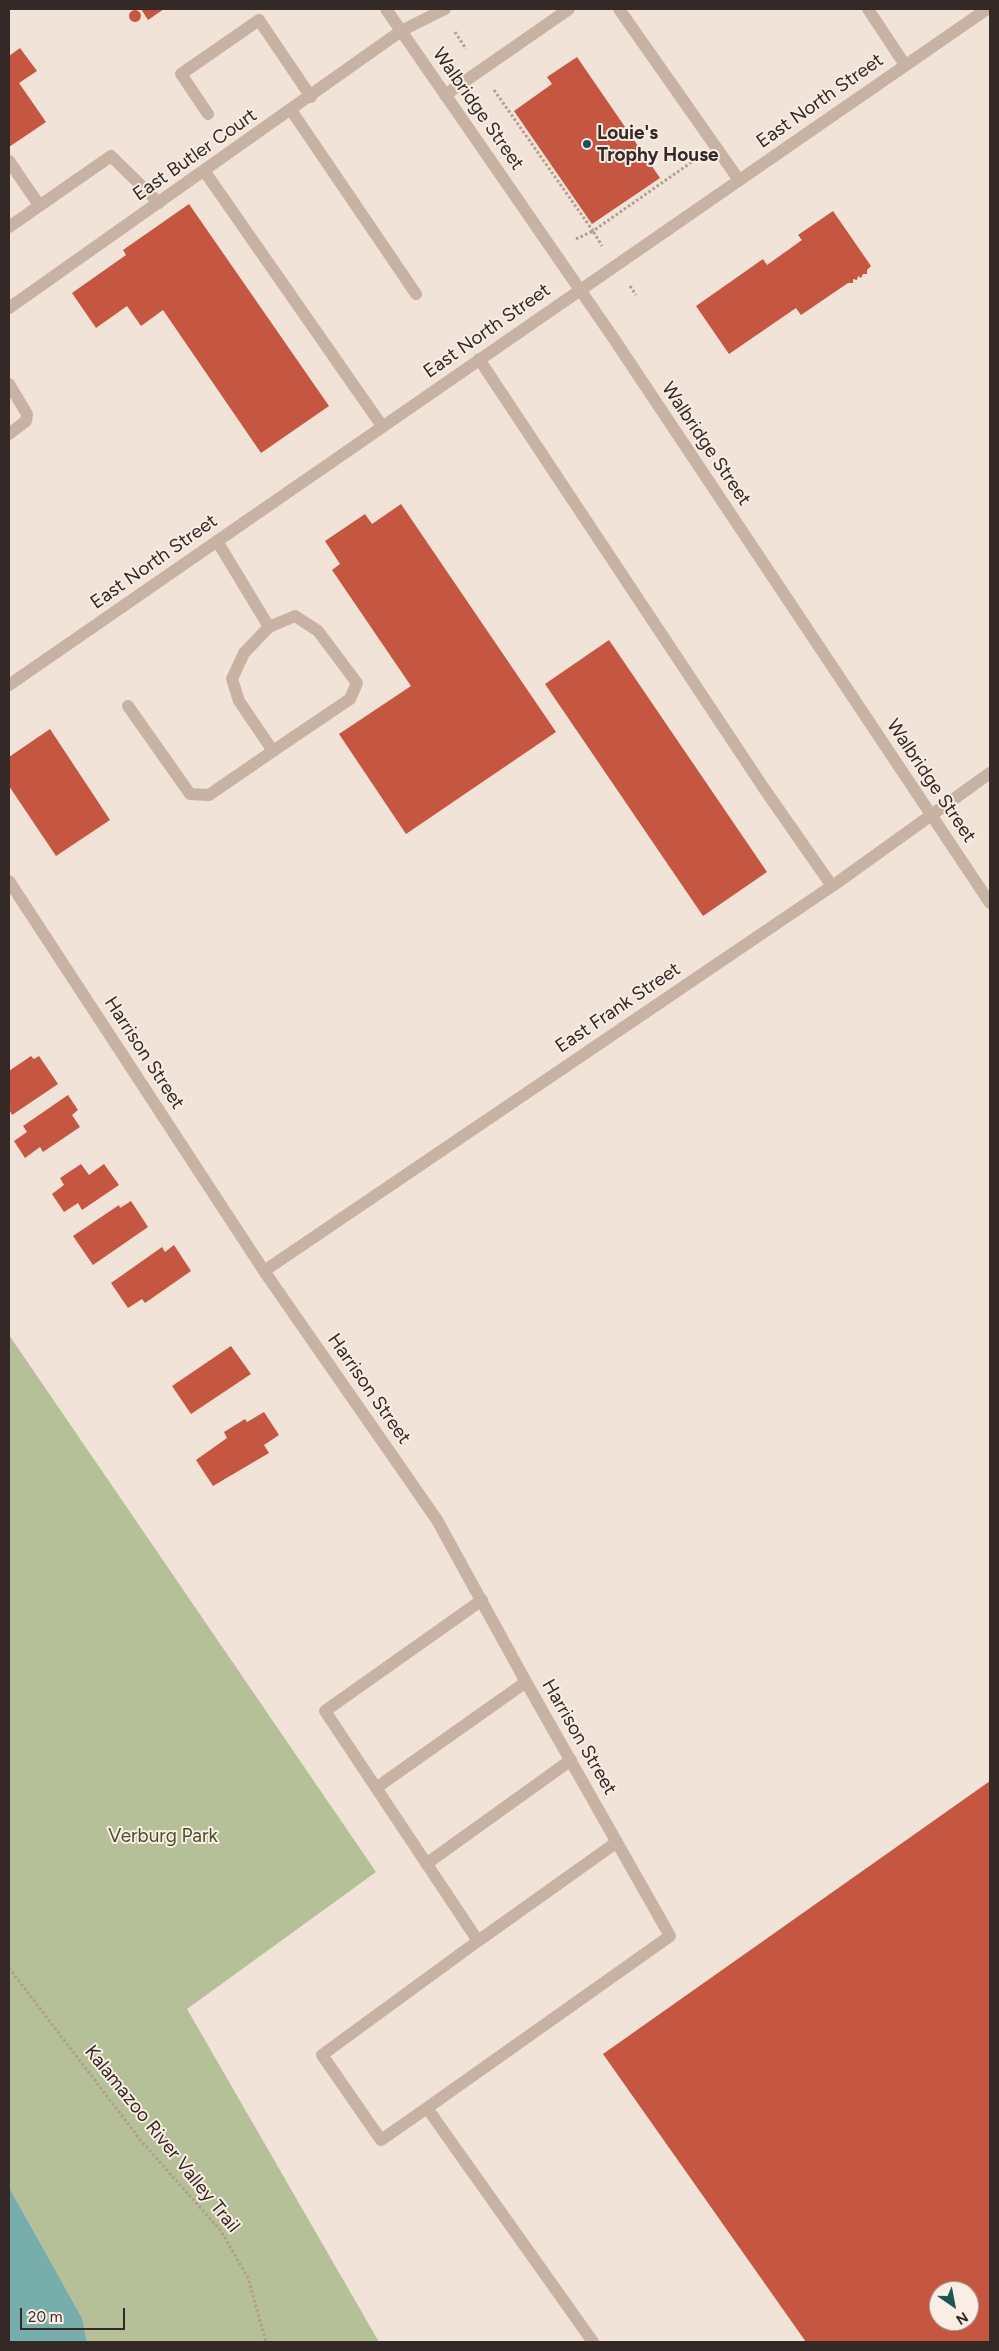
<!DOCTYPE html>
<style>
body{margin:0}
#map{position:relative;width:999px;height:2351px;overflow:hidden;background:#f1e3d8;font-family:Figtree,sans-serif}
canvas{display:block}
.frame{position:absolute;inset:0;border:10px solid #342926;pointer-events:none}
.north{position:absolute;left:929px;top:2281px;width:50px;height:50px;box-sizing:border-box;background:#f9ede4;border:1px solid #aa9f98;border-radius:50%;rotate:147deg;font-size:14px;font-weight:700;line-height:20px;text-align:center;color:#342926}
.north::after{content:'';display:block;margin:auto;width:18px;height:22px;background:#1c5554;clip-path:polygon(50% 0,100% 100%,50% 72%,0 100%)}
.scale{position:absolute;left:20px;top:2308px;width:105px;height:22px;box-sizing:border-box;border:2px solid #342926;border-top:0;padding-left:6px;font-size:15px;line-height:18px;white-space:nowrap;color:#342926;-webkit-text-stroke:4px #f9ede4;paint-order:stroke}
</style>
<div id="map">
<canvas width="999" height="2351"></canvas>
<div class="frame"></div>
<div class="north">N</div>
<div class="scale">20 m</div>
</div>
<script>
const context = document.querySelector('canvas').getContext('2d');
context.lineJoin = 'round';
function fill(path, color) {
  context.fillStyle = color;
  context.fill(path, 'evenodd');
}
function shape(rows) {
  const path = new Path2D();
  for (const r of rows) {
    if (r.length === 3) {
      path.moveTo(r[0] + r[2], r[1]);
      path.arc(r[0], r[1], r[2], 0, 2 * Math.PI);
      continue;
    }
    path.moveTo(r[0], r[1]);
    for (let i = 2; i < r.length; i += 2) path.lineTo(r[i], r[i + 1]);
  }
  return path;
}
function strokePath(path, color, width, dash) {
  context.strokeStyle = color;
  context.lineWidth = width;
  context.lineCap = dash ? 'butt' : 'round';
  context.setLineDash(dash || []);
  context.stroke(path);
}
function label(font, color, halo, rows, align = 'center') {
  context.font = font + ' Figtree,sans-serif';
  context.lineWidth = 4;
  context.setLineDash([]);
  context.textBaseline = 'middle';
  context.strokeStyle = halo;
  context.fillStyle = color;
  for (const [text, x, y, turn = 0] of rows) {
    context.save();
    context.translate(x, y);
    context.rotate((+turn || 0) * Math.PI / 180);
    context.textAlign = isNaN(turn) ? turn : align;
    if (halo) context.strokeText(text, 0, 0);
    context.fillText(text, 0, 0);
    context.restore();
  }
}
const green = shape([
 [9,1335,376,1872,187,2009,379,2342,87,2342,82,2318,9,2187]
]);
const water = shape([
 [9,2187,82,2318,87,2342,9,2342]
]);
const building = shape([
 [141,9,164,9,148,20],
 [135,16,6],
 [20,48,37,71,19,83,46,122,9,147,9,56],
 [577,57,660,178,592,224,514,111,552,84,547,77],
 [189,204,329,406,261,453,163,310,141,326,127,306,96,328,72,293,126,255,123,250],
 [833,211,871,266,867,270,867,274,863,274,861,278,858,276,857,280,853,279,853,283,848,283,801,315,796,308,729,354,696,306,763,259,767,265,802,240,798,235],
 [401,504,556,732,406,834,339,734,411,686,332,570,340,564,325,541,365,514,372,524],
 [609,640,767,872,703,916,545,684],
 [50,729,110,820,56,856,9,786,9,757],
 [31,1056,34,1059,39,1056,58,1084,12,1115,9,1109,9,1071],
 [68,1095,78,1110,72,1115,80,1127,43,1152,40,1147,25,1158,14,1141,27,1132,23,1126],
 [81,1164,89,1175,104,1164,119,1185,82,1210,78,1203,64,1212,52,1194,64,1185,60,1178],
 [131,1201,148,1227,93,1265,73,1236,119,1205,120,1208],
 [174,1245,191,1271,145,1303,142,1299,128,1308,111,1283,162,1247,165,1252],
 [231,1346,251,1374,191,1414,172,1386],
 [264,1412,279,1435,264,1445,269,1453,213,1486,196,1460,227,1438,224,1432,245,1419,247,1422],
 [990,1781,990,2342,806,2342,603,2054],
 [939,2291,969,2291,969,2321,939,2321]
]);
const path = shape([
 [455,32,466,49],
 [494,90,593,231,696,159],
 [576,239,593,231,602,246],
 [630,286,636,295],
 [9,1968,142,2142,221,2231,248,2278,266,2342]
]);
const minor = shape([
 [386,9,612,336,990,903],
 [619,9,739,180],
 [868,9,905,65],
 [445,95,569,9],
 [291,110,416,294],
 [208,114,181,74,259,20,311,97],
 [9,161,39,205],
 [205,172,382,426],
 [9,227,111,156,159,203],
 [9,308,401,31,445,9],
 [479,359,763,787,832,886],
 [9,384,27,414,26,421,9,434],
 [269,627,295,616,318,631,357,683,350,699,273,751],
 [9,685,987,9],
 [128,706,190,794,209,795,273,751,239,701,232,679,244,653,269,627,217,541],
 [9,881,264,1271,437,1520,526,1682,670,1936,427,2108,593,2342],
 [264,1271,838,882,990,773],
 [376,1788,526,1682],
 [426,1864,571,1760],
 [478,1941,617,1842],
 [427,2108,381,2140,322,2055,478,1941,325,1711,482,1600]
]);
const markers = [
 [587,144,5,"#1c5554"]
];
const streetNames = [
 ["East North Street",820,101,-35],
 ["Walbridge Street",478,109,55],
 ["East Butler Court",195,155,-35],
 ["East North Street",487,331,-35],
 ["Walbridge Street",706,444,56],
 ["East North Street",154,562,-35],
 ["Walbridge Street",931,781,56],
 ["East Frank Street",618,1008,-34],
 ["Harrison Street",144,1053,57],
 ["Harrison Street",369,1389,55],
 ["Harrison Street",579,1737,60],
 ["Kalamazoo River Valley Trail",162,2139,51]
];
const poiNames = [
 ["Louie's",597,133],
 ["Trophy House",597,155]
];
const parkNames = [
 ["Verburg Park",163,1836]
];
fill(green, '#b5bf98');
fill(water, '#77adab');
fill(building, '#c55641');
strokePath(path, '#b49c8e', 3, [2.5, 2.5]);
strokePath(minor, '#c8b2a4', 12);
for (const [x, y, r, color] of markers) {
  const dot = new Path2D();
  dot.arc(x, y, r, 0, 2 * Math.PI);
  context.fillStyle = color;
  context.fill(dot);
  strokePath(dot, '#f9ede4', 2);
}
label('19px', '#342926', '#f9ede4', streetNames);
label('bold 19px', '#342926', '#f9ede4', poiNames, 'left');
label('19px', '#46522a', '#f9ede4', parkNames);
</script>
